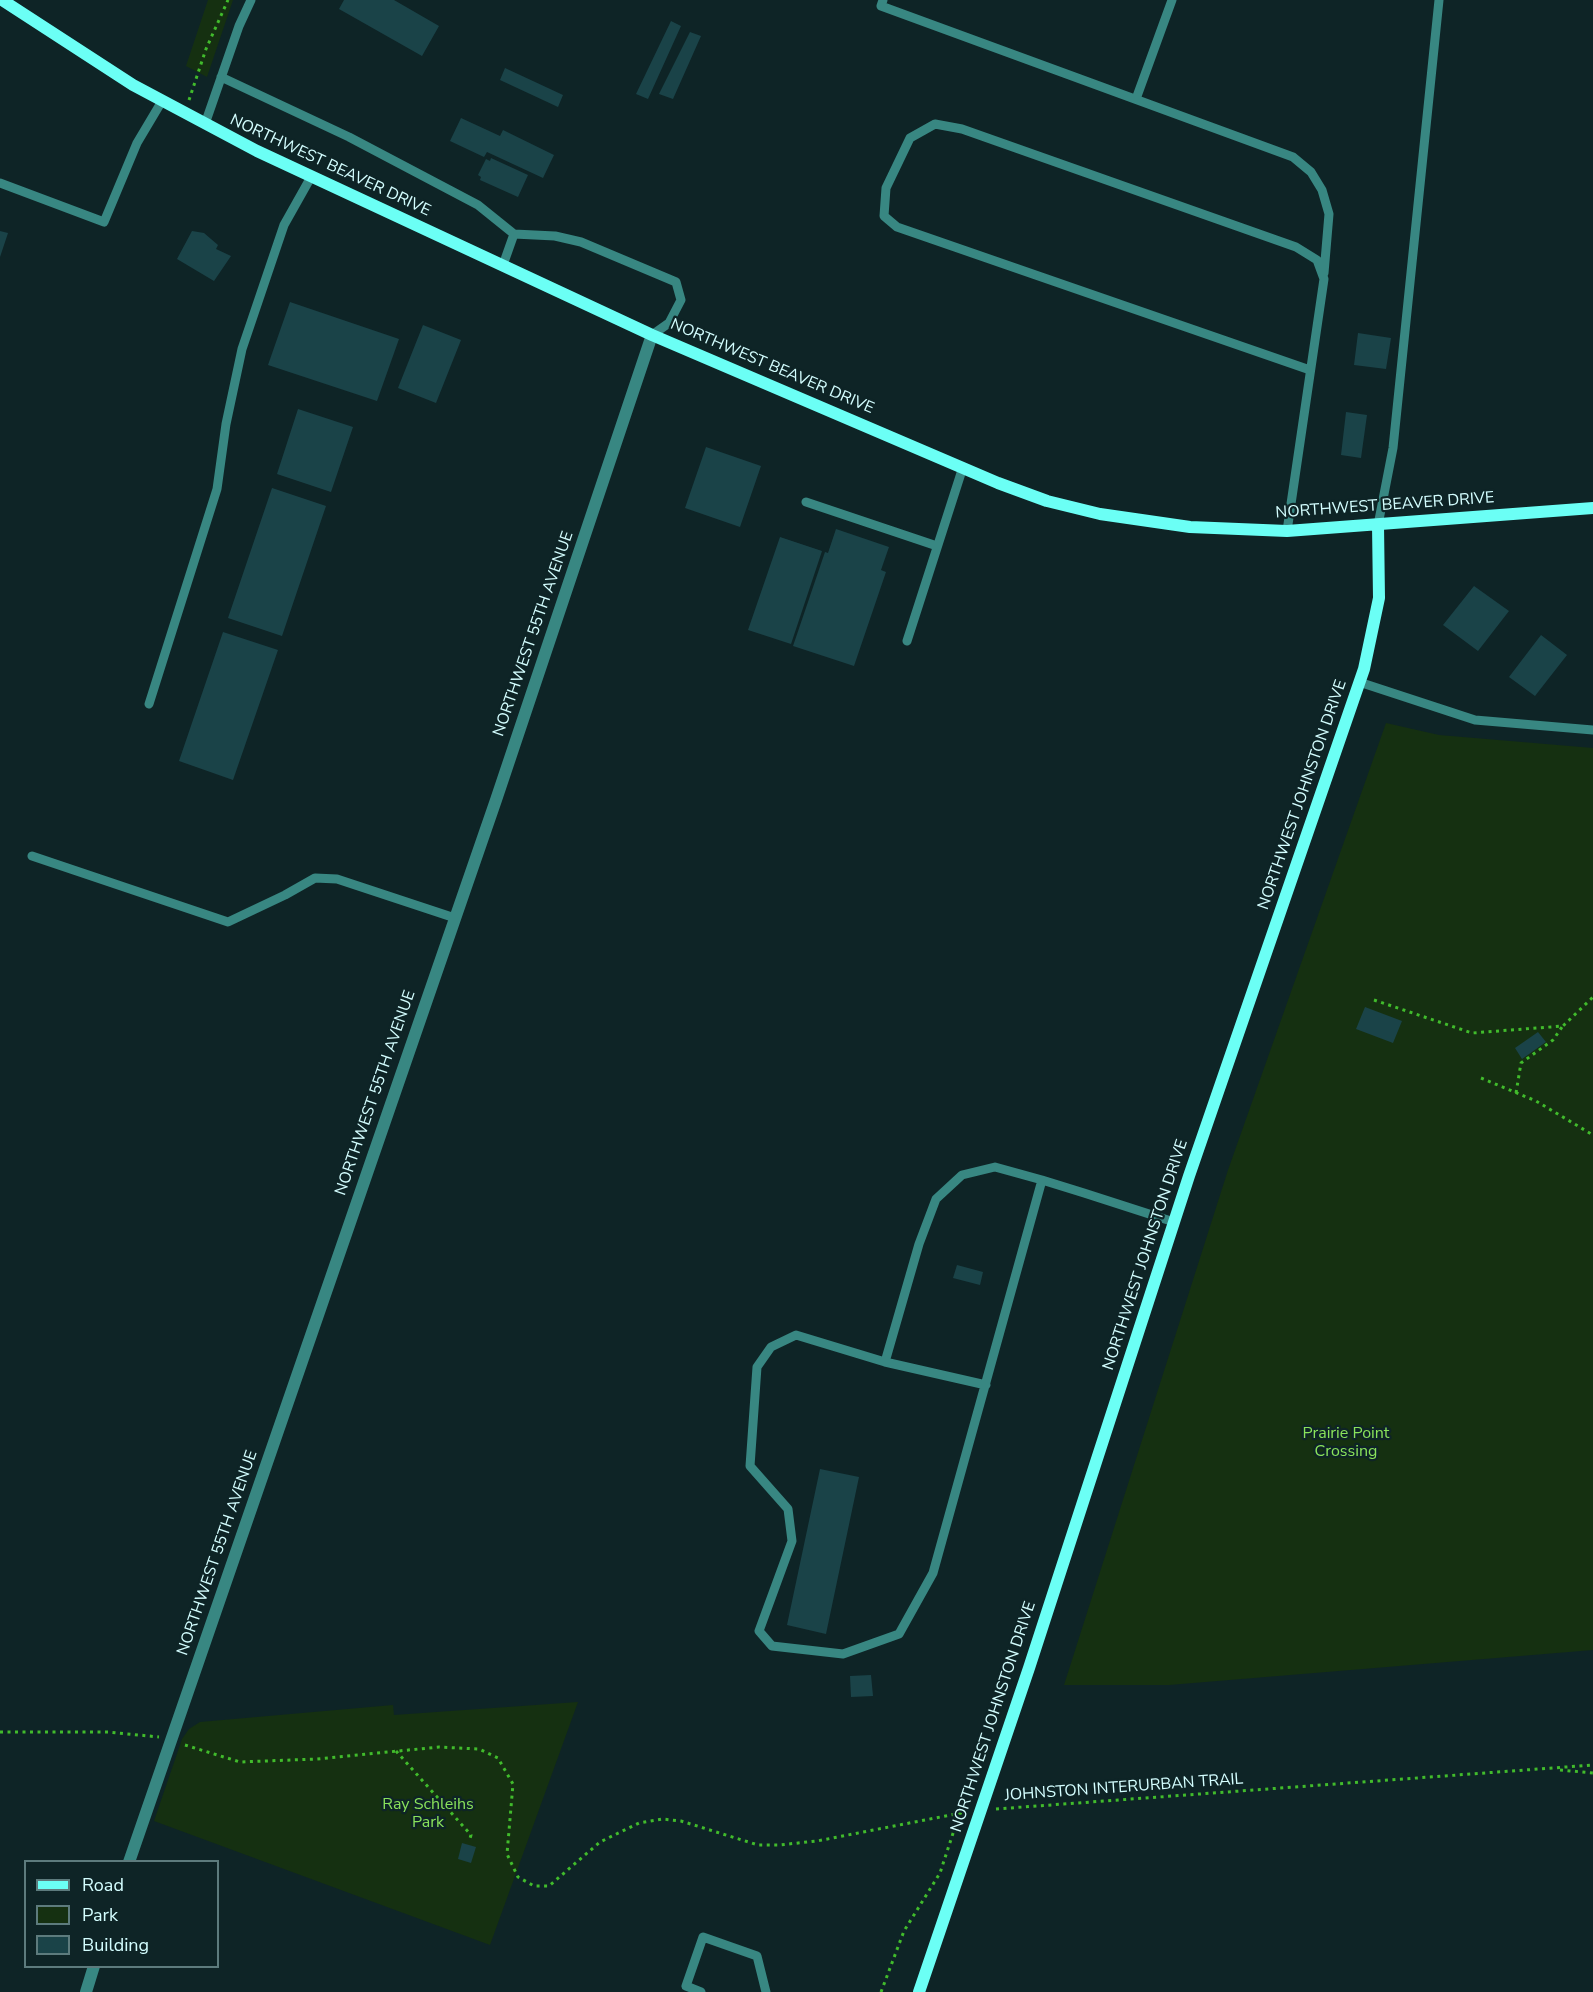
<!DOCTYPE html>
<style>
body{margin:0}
#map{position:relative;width:1593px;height:1992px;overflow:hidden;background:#0e2426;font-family:"Nunito Sans",sans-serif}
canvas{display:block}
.legend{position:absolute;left:24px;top:1860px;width:195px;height:108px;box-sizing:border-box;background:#0e2426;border:2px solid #5d7b7d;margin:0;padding:8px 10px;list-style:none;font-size:18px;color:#d4feff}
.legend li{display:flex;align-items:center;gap:12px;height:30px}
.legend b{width:30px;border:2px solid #5d7b7d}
</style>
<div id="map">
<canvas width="1593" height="1992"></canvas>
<ul class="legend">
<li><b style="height:8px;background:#6bfff5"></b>Road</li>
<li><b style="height:16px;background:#153011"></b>Park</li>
<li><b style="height:16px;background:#1a4348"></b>Building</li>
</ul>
</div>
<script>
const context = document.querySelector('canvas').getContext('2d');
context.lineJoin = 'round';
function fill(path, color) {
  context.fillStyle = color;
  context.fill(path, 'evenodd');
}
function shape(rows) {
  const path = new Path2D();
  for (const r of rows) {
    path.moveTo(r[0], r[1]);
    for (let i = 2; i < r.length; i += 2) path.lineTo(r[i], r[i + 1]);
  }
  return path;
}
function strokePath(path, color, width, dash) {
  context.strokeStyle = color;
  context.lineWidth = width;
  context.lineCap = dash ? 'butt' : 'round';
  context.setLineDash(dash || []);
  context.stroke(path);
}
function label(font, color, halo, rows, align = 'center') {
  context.font = font + ' "Nunito Sans",sans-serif';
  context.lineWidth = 4.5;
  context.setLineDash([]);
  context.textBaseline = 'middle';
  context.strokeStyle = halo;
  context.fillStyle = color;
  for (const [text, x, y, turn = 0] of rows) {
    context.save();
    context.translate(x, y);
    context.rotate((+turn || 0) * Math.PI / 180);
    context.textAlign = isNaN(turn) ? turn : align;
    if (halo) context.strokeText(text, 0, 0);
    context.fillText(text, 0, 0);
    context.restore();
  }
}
const green = shape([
 [208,0,233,0,207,77,186,66],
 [1386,723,1439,735,1593,748,1593,1650,1169,1685,1064,1685,1228,1170],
 [578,1702,490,1945,154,1821,182,1739,189,1729,200,1722,393,1705,394,1715]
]);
const building = shape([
 [344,0,394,0,439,26,422,56,339,9],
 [671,21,681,26,648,99,636,94],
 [690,32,701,36,673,99,659,94],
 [505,68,563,95,558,107,500,80],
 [461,118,500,136,503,130,554,155,543,178,487,152,484,157,450,141],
 [491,158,528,175,518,197,480,180,481,177,478,175,486,159,490,161],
 [0,231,8,233,0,257],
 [192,231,204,233,218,245,216,249,231,256,214,281,177,259],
 [290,302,399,339,377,401,268,365],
 [423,325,461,340,436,403,398,388],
 [1358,333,1391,338,1386,369,1354,365],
 [298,409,353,427,331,492,277,474],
 [1346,412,1367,415,1361,458,1341,455],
 [706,447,761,466,740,527,685,508],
 [272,488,326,506,282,636,228,618],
 [836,529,889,547,881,570,886,572,854,666,793,646,825,552,828,553],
 [780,537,822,551,791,644,748,630],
 [1474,586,1509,611,1478,651,1443,625],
 [223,632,278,650,233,780,179,761],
 [1541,635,1567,655,1535,696,1509,677],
 [1365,1007,1402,1021,1393,1043,1356,1029],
 [1538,1032,1546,1042,1522,1059,1515,1048],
 [957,1265,983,1272,980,1285,953,1278],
 [820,1469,859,1477,826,1634,787,1625],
 [871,1675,873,1696,851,1697,850,1676],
 [462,1843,476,1847,471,1863,458,1859]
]);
const path = shape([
 [189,100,206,49,228,0],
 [1374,1000,1472,1033,1563,1026,1593,997],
 [1481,1078,1536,1101,1593,1135],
 [1516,1093,1521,1063,1553,1040,1562,1027],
 [0,1732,108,1732,159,1737],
 [185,1745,240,1762,317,1759,439,1747,479,1749,498,1758,513,1784,507,1854,518,1877,534,1886,549,1886,600,1842,639,1823,662,1819,681,1821,758,1845,779,1845,817,1841,966,1812],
 [396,1751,471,1835,469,1842],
 [1560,1770,1593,1773],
 [996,1809,1593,1765],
 [881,1992,904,1931,940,1873,960,1812]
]);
const lane = shape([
 [883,0,881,6,1293,157,1311,172,1322,190,1329,214,1324,273],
 [221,77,349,137,478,205,514,234,503,265],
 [1136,99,1172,0],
 [205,124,239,26,251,0],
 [0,183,104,222,137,143,162,101],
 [514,234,555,236,581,242,676,282,681,300,669,323,652,335],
 [806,502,937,546],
 [1378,525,1393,448,1439,0],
 [1287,531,1324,279,1317,260,1296,247,962,129,935,124,910,138,886,188,884,216,897,227,1310,370],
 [907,641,963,467],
 [1359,682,1475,720,1593,730],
 [149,704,217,489,226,424,242,349,284,225,311,177],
 [32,856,228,922,285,895,315,878,337,879,455,918],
 [1042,1180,933,1573,899,1634,843,1654,772,1646,759,1631,792,1541,788,1509,750,1466,757,1367,771,1347,796,1335,885,1362,919,1244,936,1199,962,1175,995,1167,1042,1180,1084,1193,1174,1222],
 [885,1362,986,1385],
 [701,1992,686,1986,703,1937,757,1956,766,1992]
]);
const street = shape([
 [129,1862,496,800,652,335],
 [86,1992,94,1966]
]);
const secondary = shape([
 [2,0,133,85,257,151,652,335,998,483,1047,501,1100,514,1190,527,1287,531,1593,508],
 [919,1992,1029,1668,1189,1176,1364,669,1379,598,1378,525]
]);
const streetNames = [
 ["NORTHWEST BEAVER DRIVE",330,166,25],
 ["NORTHWEST BEAVER DRIVE",772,367,23],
 ["NORTHWEST BEAVER DRIVE",1385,506,-4],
 ["NORTHWEST 55TH AVENUE",534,634,-71],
 ["NORTHWEST JOHNSTON DRIVE",1303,795,-71],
 ["NORTHWEST 55TH AVENUE",376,1093,-71],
 ["NORTHWEST JOHNSTON DRIVE",1146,1255,-72],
 ["NORTHWEST 55TH AVENUE",218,1553,-71],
 ["NORTHWEST JOHNSTON DRIVE",994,1717,-72],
 ["JOHNSTON INTERURBAN TRAIL",1124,1788,-4]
];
const parkNames = [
 ["Prairie Point",1346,1434],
 ["Crossing",1346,1452],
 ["Ray Schleihs",428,1805],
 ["Park",428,1823]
];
fill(green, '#153011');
fill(building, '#1a4348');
strokePath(path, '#41bb2c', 3, [3, 4.5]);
strokePath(lane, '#388782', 9);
strokePath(street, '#388782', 12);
strokePath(secondary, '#6bfff5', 12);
label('16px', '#d4feff', '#0e2426', streetNames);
label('16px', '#8ae35b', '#0e2426', parkNames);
</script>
